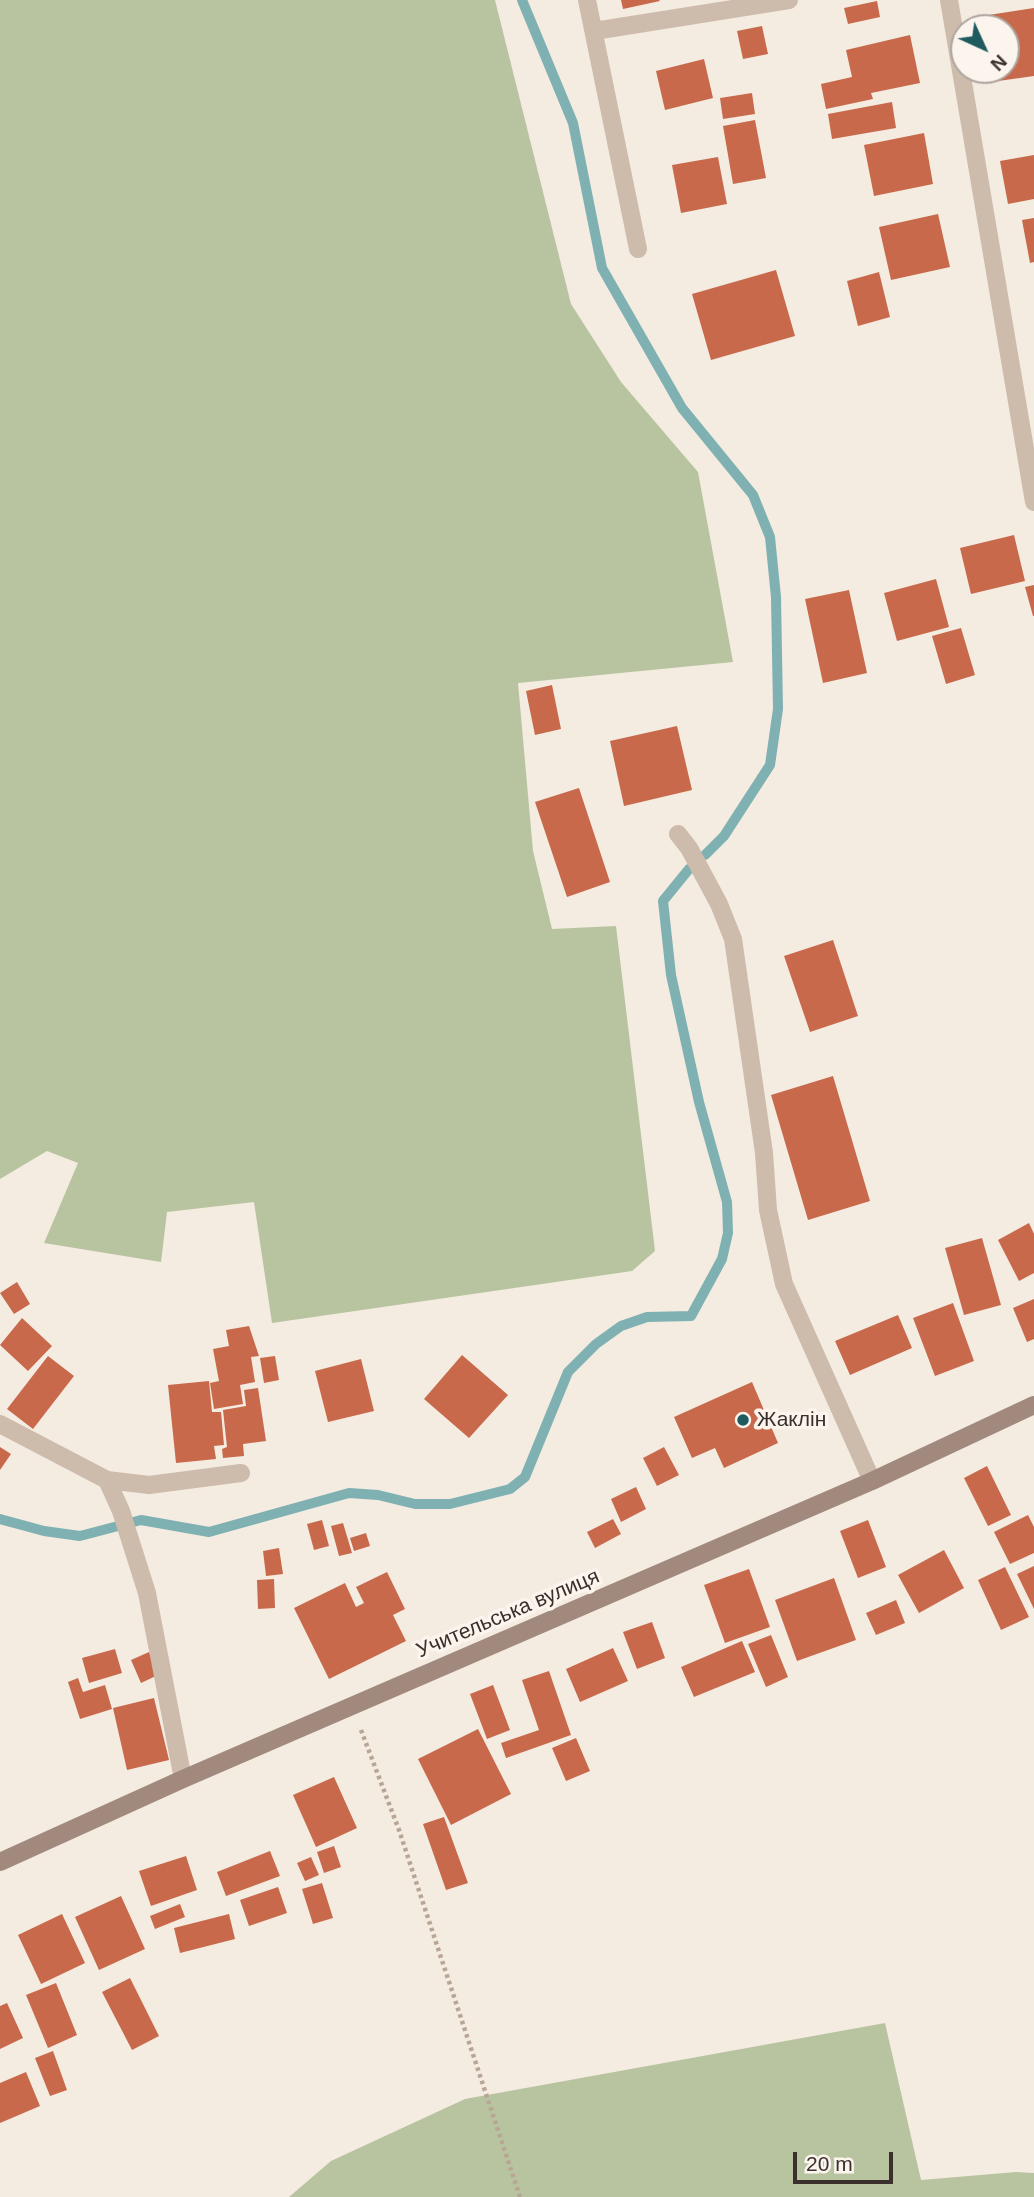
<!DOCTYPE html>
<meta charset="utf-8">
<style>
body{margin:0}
#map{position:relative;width:1034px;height:2197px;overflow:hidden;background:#f4ebe1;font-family:Arial,sans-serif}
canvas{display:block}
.north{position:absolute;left:950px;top:14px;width:70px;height:70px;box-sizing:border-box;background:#fbf5ee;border:2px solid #aea6a0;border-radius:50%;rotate:135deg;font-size:19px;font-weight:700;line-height:28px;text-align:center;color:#3b302b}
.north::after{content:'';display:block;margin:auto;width:24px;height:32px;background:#1f5a5e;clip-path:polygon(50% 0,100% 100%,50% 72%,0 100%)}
.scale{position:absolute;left:793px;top:2152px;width:100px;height:32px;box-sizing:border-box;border:4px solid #3b302b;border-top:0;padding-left:9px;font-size:21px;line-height:24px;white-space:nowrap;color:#3b302b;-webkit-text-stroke:5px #fbf5ee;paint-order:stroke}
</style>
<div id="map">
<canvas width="1034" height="2197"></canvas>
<div class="north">N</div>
<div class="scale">20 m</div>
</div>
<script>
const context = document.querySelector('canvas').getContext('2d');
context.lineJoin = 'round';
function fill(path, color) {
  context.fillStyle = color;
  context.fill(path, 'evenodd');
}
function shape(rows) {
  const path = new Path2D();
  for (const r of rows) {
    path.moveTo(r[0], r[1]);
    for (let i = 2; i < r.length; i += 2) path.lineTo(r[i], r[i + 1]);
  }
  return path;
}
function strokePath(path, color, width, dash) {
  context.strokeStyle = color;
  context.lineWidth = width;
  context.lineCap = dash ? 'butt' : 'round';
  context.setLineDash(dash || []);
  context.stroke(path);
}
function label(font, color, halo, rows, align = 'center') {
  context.font = font + ' Arial,sans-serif';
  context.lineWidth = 7;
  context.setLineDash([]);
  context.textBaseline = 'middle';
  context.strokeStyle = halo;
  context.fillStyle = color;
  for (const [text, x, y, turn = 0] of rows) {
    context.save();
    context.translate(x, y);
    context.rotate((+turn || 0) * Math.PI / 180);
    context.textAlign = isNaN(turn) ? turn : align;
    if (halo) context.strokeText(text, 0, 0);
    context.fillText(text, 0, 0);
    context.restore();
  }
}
const green = shape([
 [0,0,495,0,571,304,621,382,698,472,733,662,518,683,533,851,552,929,616,926,655,1251,632,1271,272,1323,254,1202,167,1212,161,1262,44,1243,78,1163,47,1151,0,1179],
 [885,2023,921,2180,1016,2172,1034,2173,1034,2197,289,2197,331,2161,465,2099]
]);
const stream = shape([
 [522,0,573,123,602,268,682,408,753,495,770,537,776,597,778,709,770,765,724,836,705,855],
 [0,1519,44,1531,80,1536,141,1520,209,1532,349,1493,378,1495,415,1504,450,1504,510,1489,525,1477,568,1372,596,1344,621,1326,647,1317,691,1316,722,1259,728,1233,727,1202,699,1102,671,975,663,901,689,869]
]);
const building = shape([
 [621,0,659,0,660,1,623,9],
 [877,1,880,17,848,24,844,8],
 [1034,8,1034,76,991,82,990,70,1006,70,1006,28,984,28,982,16],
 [762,26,768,54,743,59,737,31],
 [910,35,920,83,871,93,873,99,826,109,821,84,852,77,846,50],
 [704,59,713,98,665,110,656,71],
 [752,93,755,114,723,119,720,98],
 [892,102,896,128,832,139,828,114],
 [755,120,766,178,733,184,723,126],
 [924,133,933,184,874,196,864,145],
 [1034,155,1034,199,1008,204,1000,161],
 [718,157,727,204,681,213,672,165],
 [938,214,950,267,891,280,879,227],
 [1034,218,1034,262,1030,263,1022,220],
 [776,270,795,336,711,360,692,294],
 [879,272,890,317,858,326,847,281],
 [1014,535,1025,581,971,594,960,548],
 [936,579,949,627,897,641,884,593],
 [1034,585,1034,616,1033,616,1025,587],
 [849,590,867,673,823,683,805,599],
 [961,628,975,675,946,684,932,636],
 [552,685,561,729,535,735,526,691],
 [677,726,692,790,624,806,610,741],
 [579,788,610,882,567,897,535,802],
 [833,940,858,1016,810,1032,784,956],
 [833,1076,870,1201,808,1220,771,1095],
 [1029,1223,1034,1234,1034,1273,1019,1281,998,1240],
 [982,1238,1001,1305,964,1315,945,1248],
 [17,1282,30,1304,14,1314,0,1293],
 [1034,1299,1034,1339,1027,1342,1013,1308],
 [953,1303,974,1361,935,1376,913,1318],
 [898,1315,912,1348,850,1375,835,1341],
 [22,1318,52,1346,28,1371,0,1345],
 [249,1326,259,1356,251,1357,255,1382,240,1385,243,1404,214,1409,210,1383,219,1381,213,1349,229,1346,226,1330],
 [462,1355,508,1395,469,1438,424,1399],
 [48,1356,74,1376,33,1429,7,1409],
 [275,1356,279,1380,264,1383,260,1358],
 [361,1359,374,1411,328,1422,315,1371],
 [209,1381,212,1412,221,1412,224,1445,214,1446,216,1459,176,1463,168,1385],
 [752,1382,778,1443,724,1468,715,1448,692,1458,674,1417],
 [258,1388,266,1441,243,1444,244,1456,223,1458,222,1449,227,1447,223,1410,246,1406,244,1390],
 [0,1447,11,1454,0,1470],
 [664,1447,679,1475,657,1486,643,1458],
 [987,1466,1011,1515,988,1526,964,1478],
 [636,1487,646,1509,621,1522,611,1499],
 [1028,1515,1034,1527,1034,1553,1010,1564,994,1532],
 [613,1519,621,1534,595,1548,587,1532],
 [322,1520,329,1546,314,1550,307,1524],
 [868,1520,886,1567,858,1578,840,1531],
 [343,1523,352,1553,339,1556,331,1526],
 [366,1533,370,1546,354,1551,350,1538],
 [279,1548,283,1574,266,1576,263,1551],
 [944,1550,964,1588,919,1613,898,1575],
 [1034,1566,1034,1609,1017,1574],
 [1005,1567,1029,1617,1001,1630,978,1580],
 [749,1569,770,1627,725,1643,704,1585],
 [387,1572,405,1609,393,1615,406,1641,329,1679,294,1608,345,1583,356,1607,364,1603,356,1587],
 [834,1578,856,1640,797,1661,775,1600],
 [274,1579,275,1608,258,1609,257,1580],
 [896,1600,905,1623,876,1635,866,1613],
 [652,1622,665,1658,637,1669,623,1632],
 [771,1635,788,1677,766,1687,748,1644],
 [742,1641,755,1672,694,1697,681,1667],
 [613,1648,628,1681,580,1702,566,1669],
 [115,1649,122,1673,89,1683,82,1658],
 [149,1652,158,1675,141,1683,131,1660],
 [549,1671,571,1735,506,1758,501,1743,539,1730,522,1680],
 [78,1678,83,1692,105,1685,112,1709,80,1719,68,1682],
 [493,1685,510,1730,487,1739,470,1694],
 [154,1698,169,1760,127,1770,113,1708],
 [478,1729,511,1794,451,1825,418,1759],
 [576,1738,590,1771,566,1781,552,1748],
 [334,1777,357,1828,316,1847,293,1795],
 [444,1817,468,1883,446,1890,423,1824],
 [334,1846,341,1867,324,1873,317,1852],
 [270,1851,280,1876,226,1896,217,1872],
 [186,1856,197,1890,151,1906,139,1871],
 [311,1857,319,1875,305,1881,297,1863],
 [322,1883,333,1918,313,1924,302,1889],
 [278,1887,287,1913,249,1926,240,1900],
 [121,1896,145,1949,99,1970,75,1917],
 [180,1904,185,1917,155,1929,150,1916],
 [62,1914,85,1963,41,1984,18,1935],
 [229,1914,235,1939,180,1953,174,1928],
 [130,1978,159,2036,132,2050,102,1992],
 [56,1983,77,2035,48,2048,26,1995],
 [7,2003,23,2038,0,2049,0,2006],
 [53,2051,67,2090,50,2096,35,2058],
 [26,2072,40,2106,0,2123,0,2083]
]);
const path = shape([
 [361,1730,399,1830,520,2197]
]);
const minor = shape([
 [587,0,638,249],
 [949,0,1034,502],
 [594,31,789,0],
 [678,834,689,848,719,904,733,939,764,1153,768,1210,784,1284,872,1481],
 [0,1424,107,1480,121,1511,147,1593,183,1779],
 [107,1480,149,1485,241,1473]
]);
const secondary = shape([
 [0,1862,183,1779,872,1481,1034,1405]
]);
const markers = [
 [743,1420,7,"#1f5a5e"]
];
const poiNames = [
 ["Жаклін",757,1420]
];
const streetNames = [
 ["Учительська вулиця",508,1614,-23]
];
fill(green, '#b8c4a0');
strokePath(stream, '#7fb0b2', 10);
fill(building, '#c8694b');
strokePath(path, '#b9a596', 4.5, [3.5, 3.5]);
strokePath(minor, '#cdbbac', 18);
strokePath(secondary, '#a18a7d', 18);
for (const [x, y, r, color] of markers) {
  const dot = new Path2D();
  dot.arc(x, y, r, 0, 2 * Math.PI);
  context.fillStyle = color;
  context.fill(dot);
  strokePath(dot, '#fbf5ee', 2.5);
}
label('21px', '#3b302b', '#fbf5ee', poiNames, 'left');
label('21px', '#3b302b', '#fbf5ee', streetNames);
</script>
